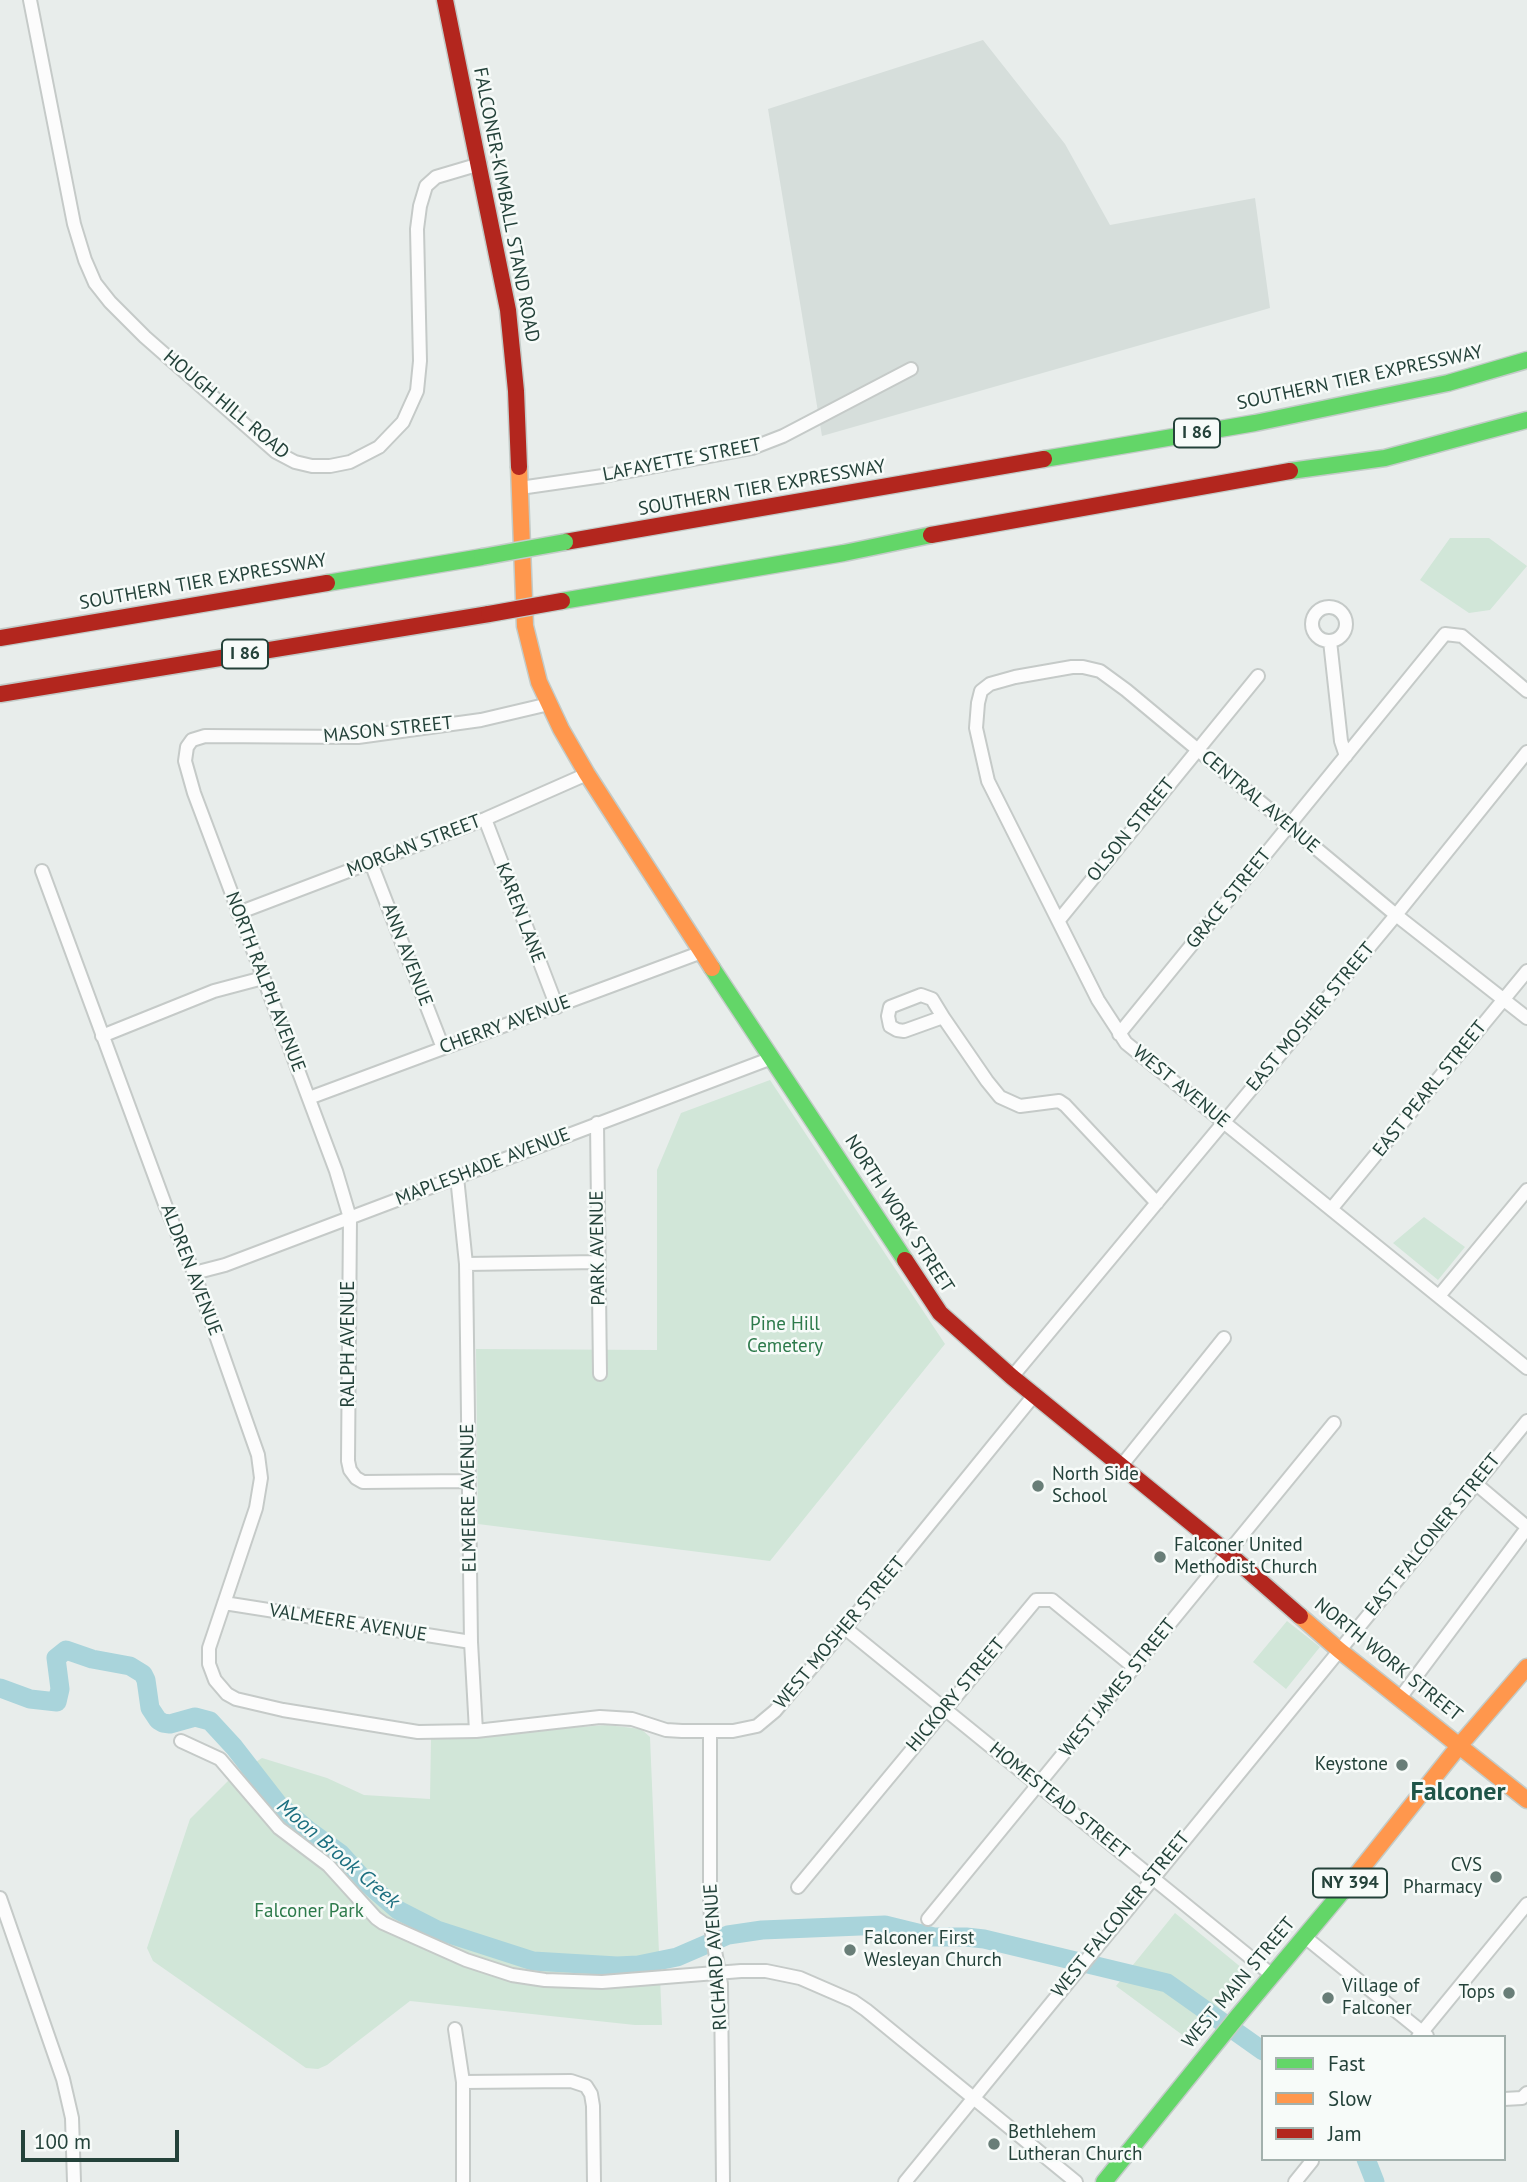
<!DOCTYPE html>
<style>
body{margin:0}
#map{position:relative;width:1527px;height:2182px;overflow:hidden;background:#e8edeb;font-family:"PT Sans",sans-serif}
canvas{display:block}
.legend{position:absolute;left:1261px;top:2035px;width:245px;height:126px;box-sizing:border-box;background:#f7fbf9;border:2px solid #a3b1ad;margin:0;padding:9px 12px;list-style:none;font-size:21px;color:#24423a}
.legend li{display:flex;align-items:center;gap:14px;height:35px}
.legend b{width:35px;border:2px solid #a3b1ad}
.scale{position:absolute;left:21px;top:2130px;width:158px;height:32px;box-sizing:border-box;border:4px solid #24423a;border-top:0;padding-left:9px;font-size:21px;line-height:24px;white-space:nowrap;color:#24423a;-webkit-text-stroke:5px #f7fbf9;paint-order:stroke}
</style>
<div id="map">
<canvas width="1527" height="2182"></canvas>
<ul class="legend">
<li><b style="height:9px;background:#63d668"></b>Fast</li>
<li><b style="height:9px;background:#ff974d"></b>Slow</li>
<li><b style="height:9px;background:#b3261e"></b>Jam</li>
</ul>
<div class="scale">100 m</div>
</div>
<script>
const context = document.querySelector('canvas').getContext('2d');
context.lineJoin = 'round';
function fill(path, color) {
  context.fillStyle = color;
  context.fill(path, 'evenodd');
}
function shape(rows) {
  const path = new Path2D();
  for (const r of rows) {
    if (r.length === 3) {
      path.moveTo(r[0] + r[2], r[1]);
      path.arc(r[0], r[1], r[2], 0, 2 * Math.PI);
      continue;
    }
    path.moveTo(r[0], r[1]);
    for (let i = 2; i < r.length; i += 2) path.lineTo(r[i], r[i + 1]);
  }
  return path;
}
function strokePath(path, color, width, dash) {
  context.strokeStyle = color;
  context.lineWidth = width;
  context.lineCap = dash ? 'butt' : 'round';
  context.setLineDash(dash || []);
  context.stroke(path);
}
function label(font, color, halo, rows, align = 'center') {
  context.font = font + ' "PT Sans",sans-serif';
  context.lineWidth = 5;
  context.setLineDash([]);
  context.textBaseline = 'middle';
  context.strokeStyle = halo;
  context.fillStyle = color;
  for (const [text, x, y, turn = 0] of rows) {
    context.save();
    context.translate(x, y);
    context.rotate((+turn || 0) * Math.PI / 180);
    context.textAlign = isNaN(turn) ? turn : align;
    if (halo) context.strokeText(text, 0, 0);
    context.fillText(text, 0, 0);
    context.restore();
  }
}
const built = shape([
 [983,40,1065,144,1110,225,1255,198,1270,308,822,436,768,109]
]);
const green = shape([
 [1450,538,1489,538,1527,566,1490,610,1469,613,1420,580],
 [770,1080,945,1344,770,1561,478,1524,476,1349,657,1350,657,1170,681,1113],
 [1424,1217,1465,1247,1438,1280,1393,1243],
 [1287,1621,1320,1647,1286,1689,1253,1662],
 [607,1725,641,1729,650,1737,662,2025,635,2025,410,2001,327,2065,318,2069,306,2068,153,1961,147,1948,190,1819,231,1778,262,1758,327,1778,364,1795,430,1799,431,1738],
 [1175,1913,1248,1973,1192,2042,1116,1986]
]);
const river = shape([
 [0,1688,30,1699,57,1702,60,1689,56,1658,66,1650,92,1659,130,1666,143,1674,146,1680,150,1708,158,1720,163,1723,170,1724,195,1717,210,1721,234,1747,279,1805,308,1830,341,1854,368,1884,398,1910,437,1930,533,1961,617,1966,638,1965,677,1957,728,1935,762,1930,885,1925,934,1937,966,1937,984,1939,1167,1983,1263,2051],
 [1366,2159,1375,2182]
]);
const street = shape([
 [30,0,74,224,85,260,95,283,110,302,145,337,276,452,295,462,312,466,330,466,350,462,379,447,403,422,417,391,420,361,417,229,420,206,426,186,436,177,480,164],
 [520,488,603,476,752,448,783,436,911,369],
 [1329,624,17],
 [1330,641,1341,741,1346,756],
 [485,819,557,1007],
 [371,863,443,1048],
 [42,871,166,1207,194,1273,258,1455,261,1478,256,1508,209,1648,209,1664,215,1680,227,1694,236,1699,283,1710,418,1732,476,1731,600,1717,632,1719,666,1730,682,1731,733,1731,757,1726,775,1711,845,1628,1035,1394],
 [238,913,485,819,587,774],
 [1059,920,1258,676],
 [921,995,932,999,943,1017,904,1031,897,1030,890,1026,888,1016,890,1007,921,995],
 [943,1017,987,1081,1000,1097,1020,1106,1059,1101,1065,1105,1157,1203],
 [1527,1018,1396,915,1126,690,1100,671,1083,667,1072,667,1015,677,990,684,981,691,978,703,976,728,988,781,1098,1000,1126,1043,1527,1368],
 [1119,1034,1445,634,1462,636,1527,691],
 [102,1036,214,991,263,978],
 [309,1098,702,952],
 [597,1123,600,1374],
 [457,1177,466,1264,471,1642,476,1731],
 [1332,1208,1527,971],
 [466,1264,598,1262],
 [194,1273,225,1265,772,1058],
 [1439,1296,1527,1190],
 [1012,1377,1396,915,1527,752],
 [1122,1465,1224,1338],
 [469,1481,363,1482,356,1478,350,1470,348,1461,350,1218,336,1171,194,793,185,761,187,747,192,740,205,736,358,737,481,720,549,704],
 [1475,1483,1527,1527],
 [224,1603,471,1642],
 [845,1628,1272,1975],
 [1400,1698,1527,1528],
 [710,1732,710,1903,712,1934,721,1984,723,2182],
 [181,1741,220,1759,279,1828,328,1865,376,1918,383,1923,466,1960,512,1975,545,1980,602,1982,741,1971,766,1971,800,1978,853,2001,866,2010,1076,2182],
 [798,1887,1036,1600,1052,1600,1135,1668],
 [0,1898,63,2079,72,2118,74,2182],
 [928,1919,1334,1423],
 [1305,1937,1427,2036],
 [455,2029,463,2082,463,2182],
 [1418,2037,1527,1904],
 [463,2082,571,2081,586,2086,591,2094,593,2106,594,2182],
 [1504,2099,1522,2098,1527,2093],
 [905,2182,1527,1421],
 [1295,2182,1312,2161]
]);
const fast = shape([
 [1044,459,1255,423,1448,383,1527,360],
 [1290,471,1385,458,1527,420],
 [327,583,482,557],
 [562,601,844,553,931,535],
 [712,968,905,1260],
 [1104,2182,1238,2016,1357,1874]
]);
const slow = shape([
 [519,467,525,626,539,682,561,729,587,774,712,968],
 [1300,1616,1339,1650,1527,1800],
 [1357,1874,1459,1746,1527,1667]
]);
const jam = shape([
 [445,0,508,310,516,391,519,467],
 [931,535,1290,471],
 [565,542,1044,459],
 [0,638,327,583],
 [0,694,489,614],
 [905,1260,940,1313,1012,1377,1228,1553,1300,1616]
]);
const fastBridge = shape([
 [482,557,565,542]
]);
const jamBridge = shape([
 [489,614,562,601]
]);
const markers = [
 [1038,1486,7,"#697e78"],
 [1160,1557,7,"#697e78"],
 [1402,1765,7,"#697e78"],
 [1496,1877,7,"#697e78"],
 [850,1950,7,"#697e78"],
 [1509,1993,7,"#697e78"],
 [1328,1998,7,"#697e78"],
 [994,2144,7,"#697e78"]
];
const shields = [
 [1197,433,46],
 [245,654,46],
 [1350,1883,74]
];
const shieldNames = [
 ["I 86",1197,433],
 ["I 86",245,654],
 ["NY 394",1350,1883]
];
const streetNames = [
 ["FALCONER-KIMBALL STAND ROAD",506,205,79],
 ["SOUTHERN TIER EXPRESSWAY",1360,378,-12],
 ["HOUGH HILL ROAD",226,405,40],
 ["LAFAYETTE STREET",682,460,-11],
 ["SOUTHERN TIER EXPRESSWAY",762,488,-10],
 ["SOUTHERN TIER EXPRESSWAY",203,582,-10],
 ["MASON STREET",388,730,-6],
 ["CENTRAL AVENUE",1260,802,40],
 ["OLSON STREET",1131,830,-51],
 ["MORGAN STREET",414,846,-21],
 ["GRACE STREET",1229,899,-51],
 ["KAREN LANE",520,913,69],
 ["ANN AVENUE",407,955,69],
 ["NORTH RALPH AVENUE",265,982,69],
 ["EAST MOSHER STREET",1311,1017,-50],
 ["CHERRY AVENUE",505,1025,-20],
 ["WEST AVENUE",1181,1087,39],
 ["EAST PEARL STREET",1430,1089,-51],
 ["MAPLESHADE AVENUE",483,1167,-21],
 ["NORTH WORK STREET",899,1214,57],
 ["PARK AVENUE",598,1248,-91],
 ["ALDREN AVENUE",191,1270,69],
 ["RALPH AVENUE",349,1344,-90],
 ["ELMEERE AVENUE",469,1498,-91],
 ["EAST FALCONER STREET",1433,1535,-51],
 ["VALMEERE AVENUE",348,1623,9],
 ["WEST MOSHER STREET",840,1633,-50],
 ["NORTH WORK STREET",1388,1660,39],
 ["WEST JAMES STREET",1118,1688,-51],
 ["HICKORY STREET",956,1695,-50],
 ["HOMESTEAD STREET",1059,1801,39],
 ["WEST FALCONER STREET",1121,1915,-51],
 ["RICHARD AVENUE",716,1957,-94],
 ["WEST MAIN STREET",1239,1983,-50]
];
const parkNames = [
 ["Pine Hill",785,1325],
 ["Cemetery",785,1347],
 ["Falconer Park",309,1912]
];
const poiNames = [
 ["North Side",1052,1475],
 ["School",1052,1497],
 ["Falconer United",1174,1546],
 ["Methodist Church",1174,1568],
 ["Keystone",1388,1765,"right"],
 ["CVS",1482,1866,"right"],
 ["Pharmacy",1482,1888,"right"],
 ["Falconer First",864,1939],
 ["Wesleyan Church",864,1961],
 ["Village of",1342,1987],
 ["Falconer",1342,2009],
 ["Tops",1495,1993,"right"],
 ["Bethlehem",1008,2133],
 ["Lutheran Church",1008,2155]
];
const waterNames = [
 ["Moon Brook Creek",338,1854,41]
];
const districtNames = [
 ["Falconer",1458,1793]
];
fill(built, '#d6dedb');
fill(green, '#d1e6d8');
strokePath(river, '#a9d4db', 19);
strokePath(street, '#c5cac8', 16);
strokePath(fast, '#c3cbc8', 19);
strokePath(slow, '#c3cbc8', 19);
strokePath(jam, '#c3cbc8', 19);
strokePath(street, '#fcfcfc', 12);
strokePath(fast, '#63d668', 16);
strokePath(slow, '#ff974d', 16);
strokePath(jam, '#b3261e', 16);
strokePath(fastBridge, '#c3ccc9', 19, []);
strokePath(jamBridge, '#c3ccc9', 19, []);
strokePath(fastBridge, '#63d668', 16);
strokePath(jamBridge, '#b3261e', 16);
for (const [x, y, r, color] of markers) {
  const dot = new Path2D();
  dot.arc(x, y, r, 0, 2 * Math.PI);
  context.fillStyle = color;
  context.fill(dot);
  strokePath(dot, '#f7fbf9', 2.5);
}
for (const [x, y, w] of shields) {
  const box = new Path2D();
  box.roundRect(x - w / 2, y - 14.5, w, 29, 5);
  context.fillStyle = '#f7fbf9';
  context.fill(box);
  strokePath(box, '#24423a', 2);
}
label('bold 18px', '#24423a', null, shieldNames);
label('19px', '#24423a', '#f7fbf9', streetNames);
label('19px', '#2d7a4b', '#f7fbf9', parkNames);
label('19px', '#24423a', '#f7fbf9', poiNames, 'left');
label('italic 21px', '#1c6f80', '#f7fbf9', waterNames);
label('bold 26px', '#1f5548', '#f7fbf9', districtNames);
</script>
